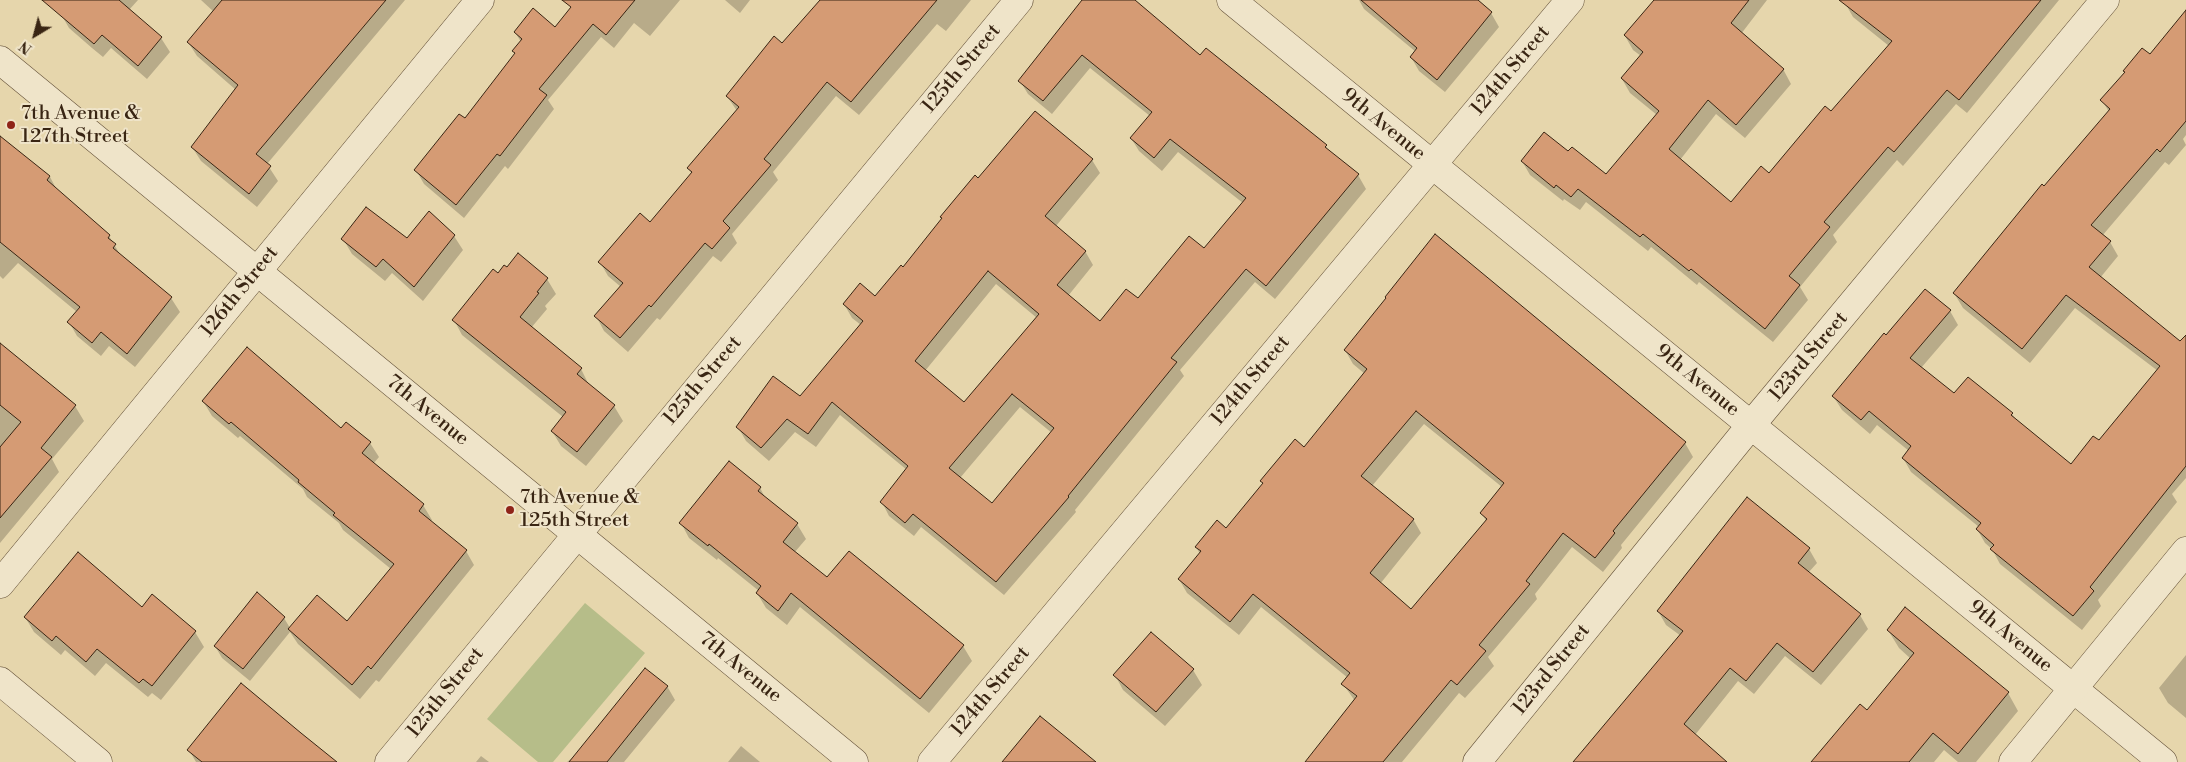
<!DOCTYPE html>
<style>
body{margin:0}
#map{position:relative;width:2186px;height:762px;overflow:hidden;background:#e6d6ac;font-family:"Libre Bodoni",serif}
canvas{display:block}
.north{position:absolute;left:10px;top:10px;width:50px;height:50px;-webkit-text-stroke:4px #efe4c9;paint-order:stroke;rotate:217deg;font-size:14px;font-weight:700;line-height:20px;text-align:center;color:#392513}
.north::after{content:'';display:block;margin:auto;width:18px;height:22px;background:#392513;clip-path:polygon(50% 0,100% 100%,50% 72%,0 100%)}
</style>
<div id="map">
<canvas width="2186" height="762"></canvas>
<div class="north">N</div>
</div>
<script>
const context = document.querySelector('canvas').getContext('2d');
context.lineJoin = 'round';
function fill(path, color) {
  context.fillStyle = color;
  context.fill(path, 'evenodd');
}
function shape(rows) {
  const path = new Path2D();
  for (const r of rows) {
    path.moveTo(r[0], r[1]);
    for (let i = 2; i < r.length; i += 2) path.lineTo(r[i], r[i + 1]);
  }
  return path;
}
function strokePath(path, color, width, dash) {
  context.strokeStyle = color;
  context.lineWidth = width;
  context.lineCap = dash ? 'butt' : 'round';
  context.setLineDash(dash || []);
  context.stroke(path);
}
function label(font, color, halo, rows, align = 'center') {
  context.font = font + ' "Libre Bodoni",serif';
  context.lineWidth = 4;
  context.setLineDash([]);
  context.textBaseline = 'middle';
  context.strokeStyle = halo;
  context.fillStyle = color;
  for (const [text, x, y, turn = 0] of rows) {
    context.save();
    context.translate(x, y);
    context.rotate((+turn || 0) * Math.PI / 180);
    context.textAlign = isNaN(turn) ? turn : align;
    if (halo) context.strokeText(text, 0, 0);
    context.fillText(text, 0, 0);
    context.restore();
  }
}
const green = shape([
 [585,603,645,653,553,762,538,762,487,719]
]);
const shadow = shape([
 [53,0,138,0,129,10,161,38,170,52,147,79,111,48,103,57,92,48,69,28],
 [201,0,405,0,267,164,278,181,257,207,201,161,192,147,236,90,197,56,188,42,214,12],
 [579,0,680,0,650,36,634,23,614,48,601,37,548,100,554,109,508,169,505,166,464,218,424,184,416,170,465,120,516,55,521,42,515,32,555,28],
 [725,0,750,0,740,13],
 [827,0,971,0,946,31,937,24,859,115,836,96,773,172,778,180,732,234,737,243,721,262,713,256,660,320,657,318,628,352,604,331,596,316,621,287,608,276,600,262,651,223,692,174,688,168,737,111,727,96],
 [1085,0,1132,0,1201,57,1326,146,1329,152,1358,175,1366,189,1275,299,1255,282,1180,370,1184,376,1075,510,1076,512,1004,595,921,527,914,536,889,516,882,502,907,470,840,415,816,447,795,432,769,461,746,441,738,427,800,398,861,325,852,318,844,304,875,298,903,268,943,219,941,217,978,180,1092,160,1100,173,1056,226,1085,251,1093,265,1068,296,1100,322,1138,300,1204,250,1243,203,1178,152,1162,171,1139,151,1131,138,1150,116,1090,68,1052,114,1028,94,1020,81],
 [996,284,1037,318,964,404,925,371],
 [1020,407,1052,433,992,505,960,478],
 [1359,0,1476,0,1491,13,1499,27,1445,92,1419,71,1411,57,1416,52,1364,9],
 [1655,0,1767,0,1741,34,1783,69,1791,84,1745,138,1716,114,1680,160,1731,203,1769,174,1831,113,1889,46,1853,17,1845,3,1847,0,2059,0,1967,113,1956,104,1903,166,1897,160,1833,235,1837,242,1800,287,1808,300,1773,342,1699,282,1697,285,1651,247,1648,251,1586,202,1580,210,1564,199,1563,201,1530,175,1522,161,1568,153,1607,176,1657,115,1630,93,1622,79,1641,56,1633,50,1625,36],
 [2186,12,2186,135,2183,139,2186,145,2169,165,2165,162,2102,236,2110,242,2118,256,2100,278,2180,343,2186,336,2186,478,2172,494,2177,502,2098,600,2101,606,2082,630,2000,564,1992,549,1985,543,1977,529,1979,527,1911,472,1903,458,1909,451,1877,425,1870,434,1842,410,1833,396,1886,337,1950,311,1958,325,1921,368,1954,395,1968,378,2012,414,2017,421,2071,466,2099,441,2158,371,2075,308,2030,363,1963,308,1954,293,2109,112,2102,100,2150,56],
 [0,138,50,177,57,190,109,236,121,256,171,298,180,312,135,367,109,346,101,356,77,336,69,322,77,312,18,263,3,279,0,276],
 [454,236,463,250,423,301,392,273,385,281,352,254,343,239,407,240],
 [498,275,547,279,556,294,545,306,547,309,531,328,581,369,589,385,614,406,623,421,586,466,561,446,552,431,563,417,462,335,454,320],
 [2,346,75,406,84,421,52,459,59,472,0,543,0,349],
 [1345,350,1685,443,1693,457,1621,545,1622,548,1603,572,1572,547,1535,594,1537,599,1488,657,1494,666,1465,698,1459,693,1402,762,1306,762,1355,701,1343,684,1348,678,1261,607,1239,635,1187,593,1179,579,1200,554,1196,547,1226,529,1304,448,1365,374,1353,364],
 [1424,424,1502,487,1482,513,1486,521,1411,611,1380,584,1421,533,1413,519,1372,486],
 [203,401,342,430,347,423,370,443,379,457,373,464,423,505,432,520,430,522,466,551,474,565,379,682,376,680,360,699,298,644,290,632,250,681,222,658,215,646,284,618,290,628,347,623,391,569,343,530,339,523,307,497,303,489,240,436,238,438,212,416],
 [760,488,766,499,797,524,806,539,794,553,827,579,963,646,972,661,929,713,800,607,787,625,766,608,757,593,759,591,718,558,717,560,689,538,681,523],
 [1809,549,1817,563,1808,573,1860,615,1868,629,1821,685,1785,656,1754,694,1738,681,1695,735,1696,762,1575,762,1681,636,1666,625,1658,611],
 [142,609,195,632,204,647,161,700,152,693,148,697,106,663,95,676,65,650,61,655,34,632,25,617],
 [1888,630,2008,693,2018,711,1976,762,1958,762,1944,750,1934,762,1813,762,1868,711,1911,659,1899,648],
 [1151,634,1193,670,1202,685,1165,726,1123,690,1115,675],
 [2186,655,2186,718,2168,703,2159,688],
 [667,686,675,700,624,762,567,762],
 [741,746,760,762,728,762],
 [189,750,330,762,196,762],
 [481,756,489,762,476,762]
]);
const building = shape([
 [42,0,119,0,162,37,138,66,102,35,94,44,42,0],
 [222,0,386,0,256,154,271,166,249,194,191,147,238,85,187,42,222,0],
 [562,0,635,0,606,35,593,24,539,89,547,95,500,156,497,154,456,205,414,170,459,114,465,118,515,53,512,51,522,39,514,32,533,8,555,27,571,7,562,0],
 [820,0,937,0,851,102,827,82,764,159,771,165,723,221,730,228,712,249,705,243,651,307,649,305,620,338,594,316,623,283,598,262,640,213,650,222,692,172,687,168,739,107,726,96,774,36,782,43,820,0],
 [1082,0,1135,0,1200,55,1206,48,1327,145,1325,147,1359,174,1266,286,1246,269,1171,358,1177,362,1068,496,1069,497,996,582,913,514,905,523,880,502,908,466,832,402,808,434,787,419,761,448,736,427,773,376,800,396,863,321,843,304,860,283,875,296,901,265,903,267,942,218,940,217,975,175,978,178,1035,111,1093,159,1045,216,1086,251,1057,285,1100,321,1126,289,1138,298,1189,236,1204,248,1246,198,1170,139,1154,158,1130,138,1152,112,1082,55,1043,101,1018,81,1082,0],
 [988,271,1039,314,964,402,915,361,988,271],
 [1012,394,1054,428,992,503,949,468,1012,394],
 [1361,0,1478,0,1492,12,1437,80,1410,57,1417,48,1361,0],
 [1654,0,1749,0,1731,23,1784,69,1736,125,1708,100,1669,149,1731,202,1761,166,1769,173,1825,106,1831,111,1892,41,1839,0,2041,0,1959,100,1947,90,1894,152,1888,147,1824,222,1830,227,1789,276,1800,285,1765,329,1691,269,1689,271,1643,234,1640,237,1578,189,1571,197,1556,185,1554,188,1521,161,1544,132,1568,151,1572,147,1606,174,1659,111,1621,78,1643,52,1624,35,1654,0],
 [2186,10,2186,121,2160,152,2157,149,2091,225,2111,241,2089,267,2180,341,2186,335,2186,466,2090,587,2094,591,2073,616,1990,549,1994,545,1976,529,1981,523,1902,458,1911,446,1869,411,1861,420,1832,396,1884,333,1886,335,1925,289,1951,310,1910,358,1954,393,1968,377,2013,413,2011,415,2071,464,2093,436,2099,440,2160,366,2066,295,2022,349,1953,293,2042,184,2044,186,2110,109,2100,100,2125,72,2123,71,2142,48,2150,54,2186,10],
 [0,136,50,176,47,180,110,235,108,238,116,244,113,248,172,297,127,354,101,332,92,343,67,322,80,307,0,242,0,136],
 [366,207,407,238,429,211,455,235,414,287,383,259,376,267,341,239,366,207],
 [1435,234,1686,442,1613,531,1615,533,1595,558,1563,533,1526,581,1530,584,1479,645,1486,651,1457,685,1451,680,1383,762,1305,762,1357,696,1341,684,1350,673,1253,594,1230,622,1178,579,1201,551,1195,547,1217,520,1226,528,1263,483,1260,481,1295,439,1304,447,1367,369,1344,350,1386,298,1385,297,1435,234],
 [1416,411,1504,483,1480,513,1487,519,1411,609,1370,573,1414,519,1361,476,1416,411],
 [518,253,548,278,537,292,539,293,520,317,582,368,577,374,615,405,577,452,551,431,566,412,452,320,493,269,498,273,504,265,507,267,518,253],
 [0,343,76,405,41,448,52,457,0,518,0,447,21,422,0,405,0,343],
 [247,347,341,428,346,422,371,442,362,453,424,504,419,511,467,550,371,669,368,666,352,685,288,629,317,595,347,621,394,564,333,515,335,513,298,482,299,480,231,422,229,424,202,401,247,347],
 [729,461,761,487,758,491,798,523,783,542,827,577,849,551,964,645,920,699,791,593,778,611,756,593,761,586,709,544,708,546,679,523,729,461],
 [1747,497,1810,548,1798,563,1861,614,1813,672,1777,643,1746,681,1730,668,1684,724,1727,762,1573,762,1683,631,1657,611,1747,497],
 [78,552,142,607,152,594,196,631,152,686,143,679,139,683,97,649,86,662,56,636,52,641,24,617,78,552],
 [257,592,285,617,243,669,214,646,257,592],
 [1905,607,2009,692,1958,754,1933,733,1909,762,1811,762,1860,704,1867,710,1914,653,1887,630,1905,607],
 [1151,632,1194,669,1156,712,1113,675,1151,632],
 [645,668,668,686,607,762,569,762,645,668],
 [241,683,301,733,337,762,202,762,187,750,241,683],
 [1040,716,1067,738,1096,762,1002,762,1040,716]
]);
const minor = shape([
 [1231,0,2163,762],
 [0,60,854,762],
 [0,584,480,0],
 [0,681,98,762],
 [389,762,1019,0],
 [932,762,1570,0],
 [1477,762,1751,425,2105,0]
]);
const tertiary = shape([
 [2013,762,2186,551]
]);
const markers = [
 [11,125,5,"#8f2418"],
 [510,510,5,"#8f2418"]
];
const streetNames = [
 ["125th Street",962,69,-50],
 ["124th Street",1511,71,-50],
 ["9th Avenue",1383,125,39],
 ["126th Street",240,292,-51],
 ["123rd Street",1809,357,-50],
 ["125th Street",703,381,-50],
 ["124th Street",1251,381,-50],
 ["9th Avenue",1697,381,39],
 ["7th Avenue",427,411,39],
 ["9th Avenue",2010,637,39],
 ["7th Avenue",740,668,39],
 ["123rd Street",1552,670,-51],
 ["124th Street",991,692,-50],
 ["125th Street",446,693,-51]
];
const poiNames = [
 ["7th Avenue &",21,114],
 ["127th Street",21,137],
 ["7th Avenue &",520,498],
 ["125th Street",520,521]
];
fill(green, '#b6bd89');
fill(shadow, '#0003');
fill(building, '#d59b74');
strokePath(building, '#392513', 1);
strokePath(minor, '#645139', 29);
strokePath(tertiary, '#645139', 29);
strokePath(minor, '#efe4c9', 28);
strokePath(tertiary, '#efe4c9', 28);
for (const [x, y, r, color] of markers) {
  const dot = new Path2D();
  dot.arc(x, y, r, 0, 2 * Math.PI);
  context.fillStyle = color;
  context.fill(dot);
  strokePath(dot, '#efe4c9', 2);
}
label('20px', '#392513', '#efe4c9', streetNames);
label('20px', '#392513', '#efe4c9', poiNames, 'left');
</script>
